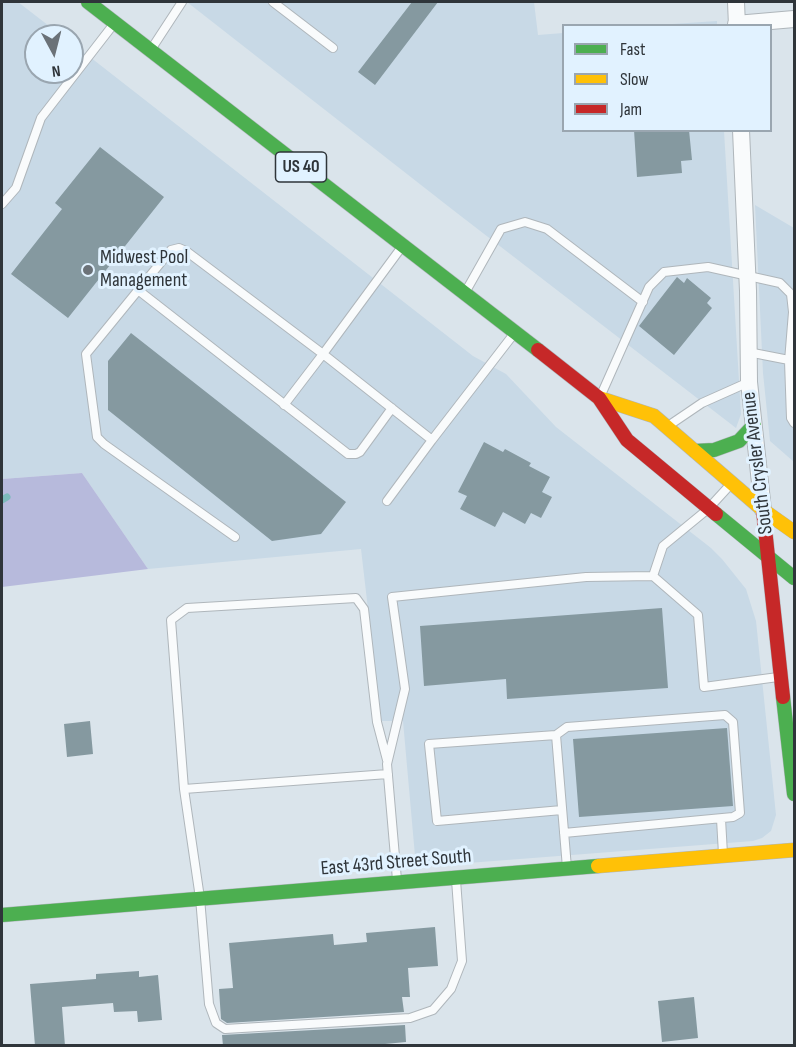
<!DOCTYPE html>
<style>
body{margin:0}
#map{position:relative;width:796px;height:1047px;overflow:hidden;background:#dae4eb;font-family:"Sofia Sans Condensed",sans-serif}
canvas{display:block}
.frame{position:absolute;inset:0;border:3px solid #2f353a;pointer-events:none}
.legend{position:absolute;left:562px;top:24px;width:210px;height:108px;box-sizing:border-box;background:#e1f2ff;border:2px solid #9aa6b0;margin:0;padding:8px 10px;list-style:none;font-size:18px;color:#2f353a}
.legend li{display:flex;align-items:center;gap:12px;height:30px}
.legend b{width:30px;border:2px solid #9aa6b0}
.north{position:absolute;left:24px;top:24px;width:60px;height:60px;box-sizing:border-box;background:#e1f2ff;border:2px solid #9aa6b0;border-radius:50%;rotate:173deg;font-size:16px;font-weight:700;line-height:24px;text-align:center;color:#2f353a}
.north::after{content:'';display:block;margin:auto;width:21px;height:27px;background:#6b7278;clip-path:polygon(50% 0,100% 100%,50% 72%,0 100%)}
</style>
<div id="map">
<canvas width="796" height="1047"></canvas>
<div class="frame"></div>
<ul class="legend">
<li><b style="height:8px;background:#4caf50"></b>Fast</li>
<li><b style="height:8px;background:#ffc107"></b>Slow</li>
<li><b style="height:8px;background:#c62828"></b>Jam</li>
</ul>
<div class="north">N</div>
</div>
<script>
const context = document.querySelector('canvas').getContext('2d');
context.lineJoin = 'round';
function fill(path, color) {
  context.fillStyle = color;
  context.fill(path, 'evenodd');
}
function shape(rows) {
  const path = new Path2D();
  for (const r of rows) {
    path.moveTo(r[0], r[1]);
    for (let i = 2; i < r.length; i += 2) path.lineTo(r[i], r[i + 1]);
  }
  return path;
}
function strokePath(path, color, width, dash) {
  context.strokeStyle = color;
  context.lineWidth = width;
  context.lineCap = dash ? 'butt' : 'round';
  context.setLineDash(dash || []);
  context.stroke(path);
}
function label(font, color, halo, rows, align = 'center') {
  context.font = font + ' "Sofia Sans Condensed",sans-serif';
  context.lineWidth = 6;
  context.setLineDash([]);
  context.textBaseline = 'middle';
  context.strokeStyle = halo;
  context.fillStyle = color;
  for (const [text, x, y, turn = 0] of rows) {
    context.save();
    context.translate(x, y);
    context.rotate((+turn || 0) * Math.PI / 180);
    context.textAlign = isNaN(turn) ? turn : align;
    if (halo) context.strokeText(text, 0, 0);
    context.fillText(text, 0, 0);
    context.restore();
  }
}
const built = shape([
 [2,2,18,2,62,36,36,36,36,72,72,72,72,43,473,356,506,374,556,427,711,548,722,559,746,589,756,621,776,815,771,831,762,838,753,841,416,867,403,721,381,721,361,549,148,569,82,473,2,479],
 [187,2,534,2,538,35,563,33,564,130,724,131,741,414,736,428,453,210],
 [717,21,717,25,658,25],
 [755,205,794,228,794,462,770,441,763,373]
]);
const forest = shape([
 [82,473,148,569,2,587,2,479]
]);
const stream = shape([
 [2,500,7,497]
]);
const building = shape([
 [412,2,438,2,375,85,358,72],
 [634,130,689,130,692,160,681,161,682,173,637,177],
 [100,147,164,197,68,318,11,274,62,209,55,203],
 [677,277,684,283,687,278,711,298,707,303,712,308,674,355,639,326],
 [131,333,346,502,321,534,272,541,108,410,108,361],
 [484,442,503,452,505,449,531,463,529,466,550,477,542,492,552,497,541,518,531,513,525,524,503,512,495,527,460,509,467,496,458,492],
 [662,608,668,688,507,699,506,679,424,686,420,626],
 [90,721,93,754,67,757,64,724],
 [727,728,733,806,579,817,573,739],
 [435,927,438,966,408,968,410,997,402,997,404,1012,227,1023,221,1019,219,989,233,988,229,943,333,934,334,945,367,942,366,933],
 [139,971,139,977,158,975,162,1020,138,1022,137,1011,114,1012,113,1003,62,1007,65,1046,35,1046,30,984,96,979,96,974],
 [694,997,698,1038,662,1042,658,1001],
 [405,1025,406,1042,364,1046,223,1046,222,1035]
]);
const lane = shape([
 [273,2,333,48],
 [152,48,182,2],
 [2,204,16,188,41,118,113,25],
 [138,290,348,454,356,454,360,452,392,408],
 [466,291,501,229,525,222,547,229,643,302],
 [748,352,794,361],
 [601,395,649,287,664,272,708,267,780,283,791,294,793,312,789,361,791,418,794,423],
 [284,405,323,354,432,440,513,335],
 [671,424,702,403,749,382],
 [730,485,708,509,663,546,653,576,698,615,704,687,778,677],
 [387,501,432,440],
 [235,537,104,444,97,437,86,354,171,250,179,248,186,251,323,354,401,248],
 [556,735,429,744,437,821,562,810],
 [388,774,184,789,200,898,209,1004,216,1023,225,1029,410,1018,433,1010,451,989,462,961,456,880],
 [184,789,171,620,187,608,356,598,364,609,377,722,387,760],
 [721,819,723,854],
 [564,833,733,817,740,813,733,722,725,715,567,727,556,735,567,868],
 [397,880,387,764,405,689,392,597,586,577,653,576]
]);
const street = shape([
 [736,2,737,26],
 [736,24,794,19],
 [741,130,748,291,749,382,763,510]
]);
const fast = shape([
 [88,2,538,350],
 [695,451,714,450,739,441,754,425],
 [716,514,794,578],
 [783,697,794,794],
 [2,915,598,866]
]);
const slow = shape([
 [599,398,654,416,763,510,794,532],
 [598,866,794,850]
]);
const jam = shape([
 [538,350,599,398,627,440,716,514],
 [763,510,783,697]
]);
const markers = [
 [88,270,6,"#6b7278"]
];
const shields = [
 [301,167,51]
];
const shieldNames = [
 ["US 40",301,167]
];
const poiNames = [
 ["Midwest Pool",100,258],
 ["Management",100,281]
];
const streetNames = [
 ["South Crysler Avenue",758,463,-97],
 ["East 43rd Street South",396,863,-5]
];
fill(built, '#c8d9e6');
fill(forest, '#b7badc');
strokePath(stream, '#7dbabb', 7);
fill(building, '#8599a0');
strokePath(lane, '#afb6bb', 10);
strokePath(street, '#afb6bb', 18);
strokePath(fast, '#afb6bb', 15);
strokePath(slow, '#afb6bb', 15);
strokePath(jam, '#afb6bb', 15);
strokePath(lane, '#f9fbfc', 8);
strokePath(street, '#f9fbfc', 16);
strokePath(fast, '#4caf50', 14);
strokePath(slow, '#ffc107', 14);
strokePath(jam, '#c62828', 14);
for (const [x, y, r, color] of markers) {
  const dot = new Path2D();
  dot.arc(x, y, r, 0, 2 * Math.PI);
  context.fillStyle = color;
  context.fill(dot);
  strokePath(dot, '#e1f2ff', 2);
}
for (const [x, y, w] of shields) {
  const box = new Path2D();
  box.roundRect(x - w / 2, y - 15, w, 30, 4.5);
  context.fillStyle = '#e1f2ff';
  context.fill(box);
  strokePath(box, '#2f353a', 1.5);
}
label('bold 18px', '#2f353a', null, shieldNames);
label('20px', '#2f353a', '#e1f2ff', poiNames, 'left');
label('20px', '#2f353a', '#e1f2ff', streetNames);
</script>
